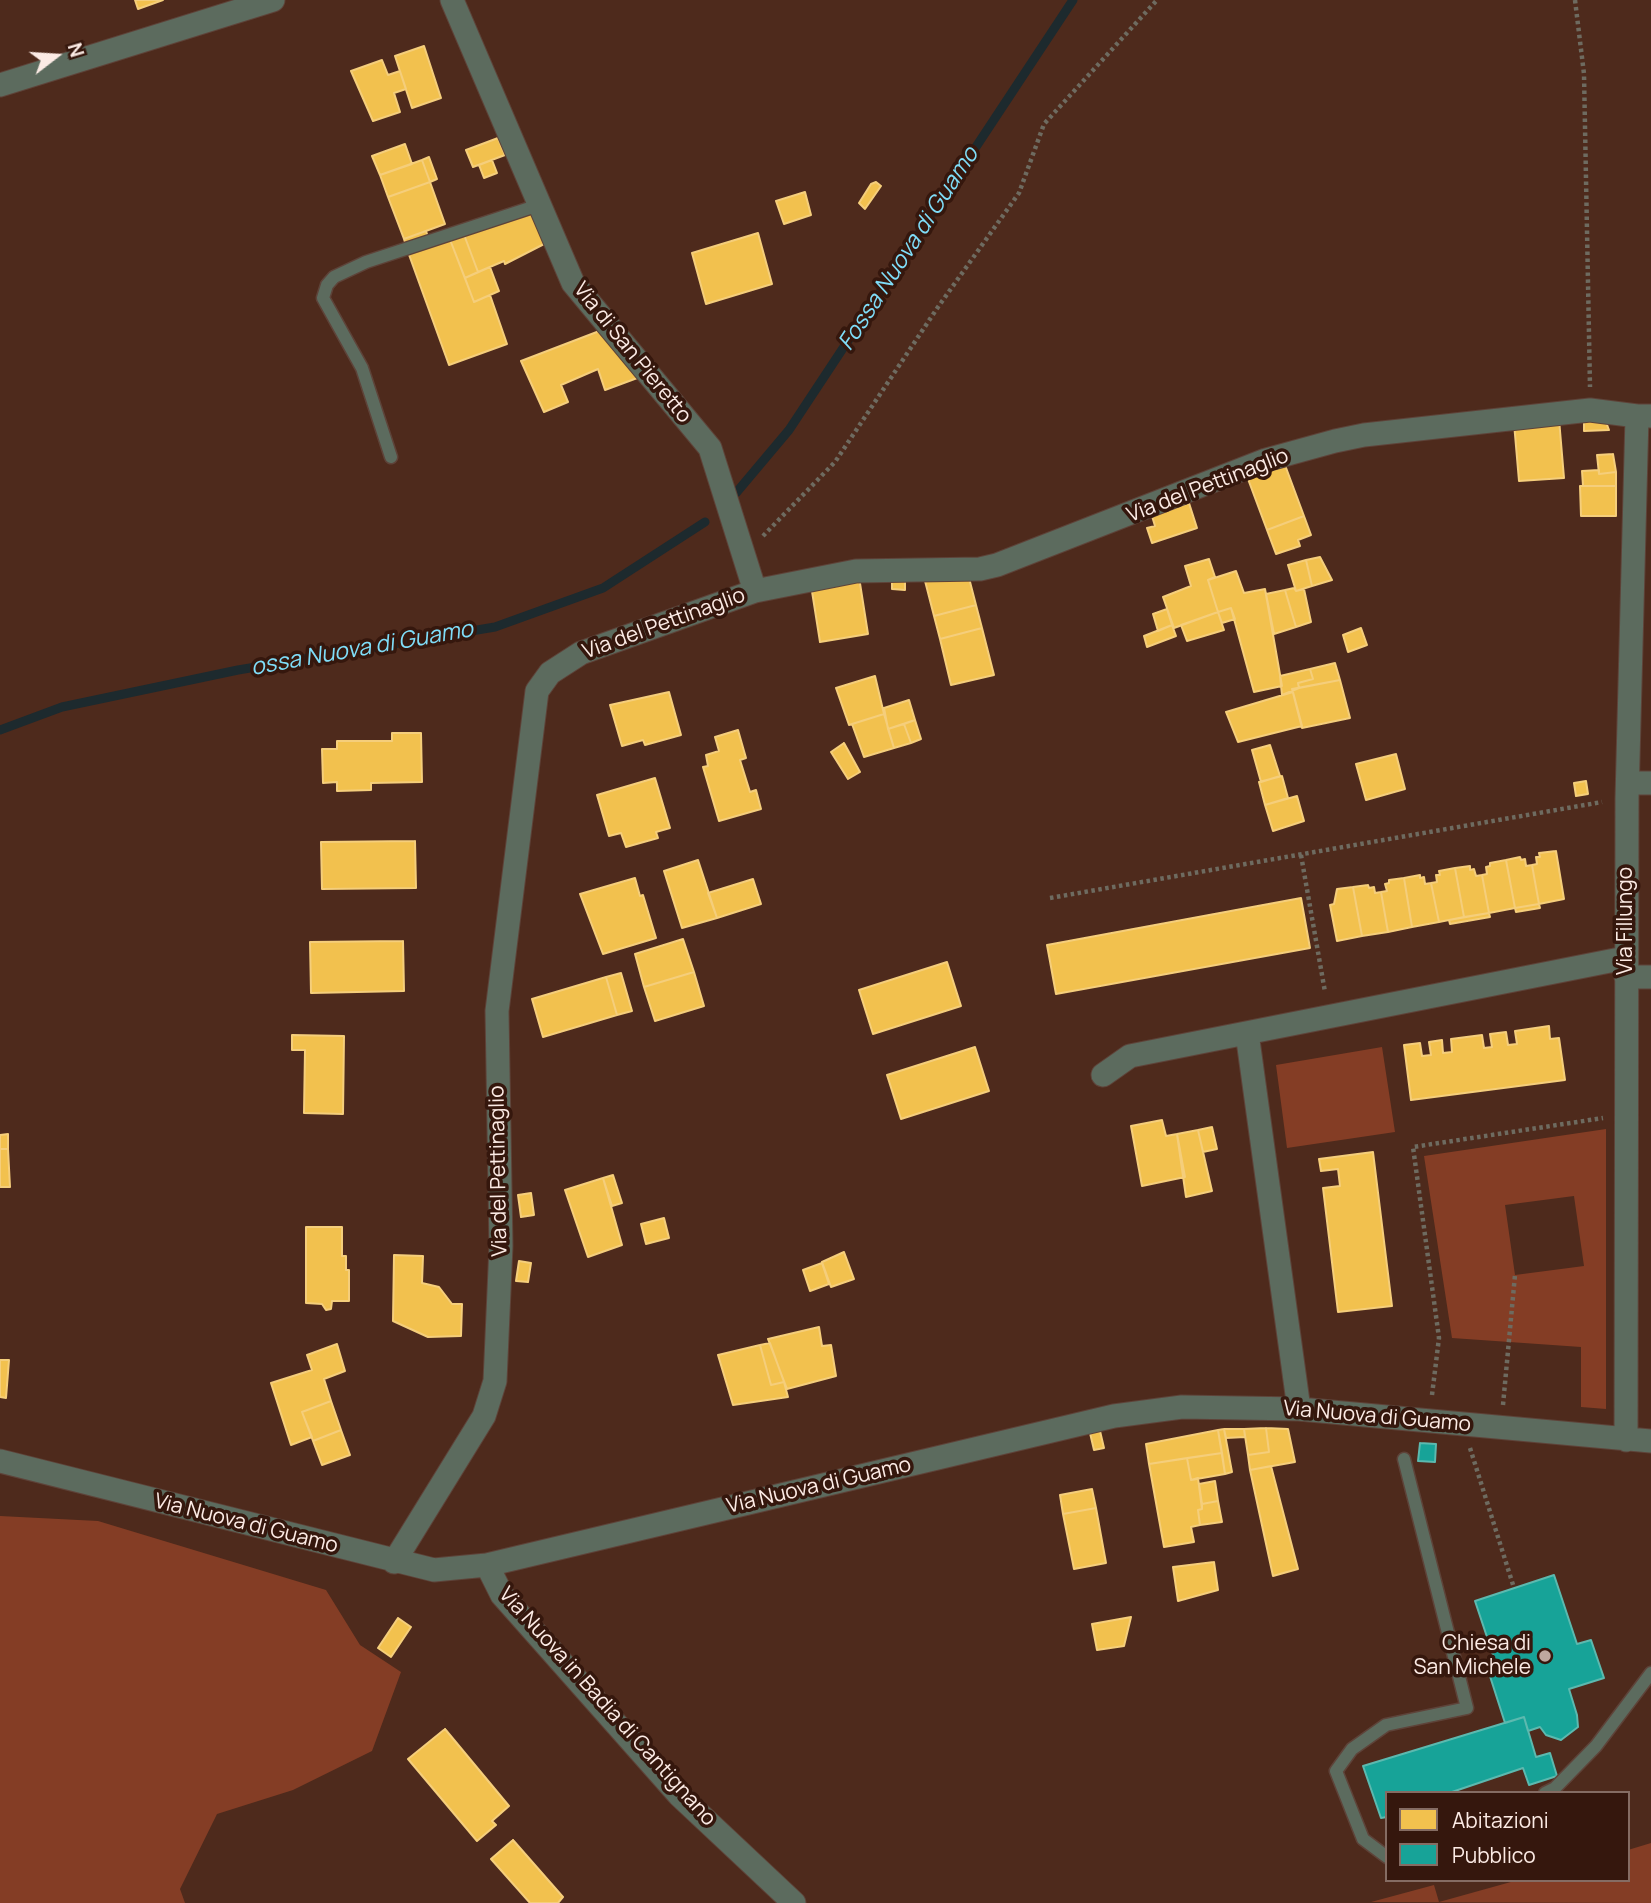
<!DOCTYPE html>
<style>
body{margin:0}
#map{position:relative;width:1651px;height:1903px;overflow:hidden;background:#4e2a1c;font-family:Manrope,sans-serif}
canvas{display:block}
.legend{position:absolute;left:1385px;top:1791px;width:245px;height:91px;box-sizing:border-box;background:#35170d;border:2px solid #856c63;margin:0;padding:9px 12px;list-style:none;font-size:21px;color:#fcebe5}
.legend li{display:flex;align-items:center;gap:14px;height:35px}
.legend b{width:35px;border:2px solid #856c63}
.north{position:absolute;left:21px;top:21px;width:70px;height:70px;-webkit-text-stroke:5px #35170d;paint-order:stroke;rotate:73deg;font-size:19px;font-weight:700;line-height:28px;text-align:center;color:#fcebe5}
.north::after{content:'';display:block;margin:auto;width:24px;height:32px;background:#fcebe5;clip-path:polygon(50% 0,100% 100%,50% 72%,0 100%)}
</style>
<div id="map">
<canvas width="1651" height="1903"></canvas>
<ul class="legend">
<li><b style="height:19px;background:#f2c14e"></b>Abitazioni</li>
<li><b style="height:19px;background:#17a398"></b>Pubblico</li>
</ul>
<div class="north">N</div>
</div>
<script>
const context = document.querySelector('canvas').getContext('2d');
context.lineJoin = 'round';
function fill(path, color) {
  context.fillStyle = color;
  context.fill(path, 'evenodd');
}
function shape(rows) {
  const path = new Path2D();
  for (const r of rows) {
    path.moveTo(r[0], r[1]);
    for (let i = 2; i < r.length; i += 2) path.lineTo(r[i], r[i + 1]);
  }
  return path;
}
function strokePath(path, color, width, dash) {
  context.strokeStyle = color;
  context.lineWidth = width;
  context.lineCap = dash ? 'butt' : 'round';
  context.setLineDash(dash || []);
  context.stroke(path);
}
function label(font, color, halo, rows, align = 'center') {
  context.font = font + ' Manrope,sans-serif';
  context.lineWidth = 7;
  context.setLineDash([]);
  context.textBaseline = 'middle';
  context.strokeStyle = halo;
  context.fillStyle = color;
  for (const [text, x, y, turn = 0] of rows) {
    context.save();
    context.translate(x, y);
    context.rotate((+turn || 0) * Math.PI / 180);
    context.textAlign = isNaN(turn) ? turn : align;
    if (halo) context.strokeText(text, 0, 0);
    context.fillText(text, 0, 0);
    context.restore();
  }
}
const green = shape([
 [1382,1047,1395,1132,1287,1148,1276,1065],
 [1606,1129,1606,1409,1581,1407,1581,1347,1452,1338,1424,1156],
 [1574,1196,1584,1266,1515,1275,1505,1205],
 [0,1516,98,1521,326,1590,360,1645,401,1672,372,1751,293,1790,217,1814,180,1889,185,1903,0,1903],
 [1651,1843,1651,1903,1371,1902,1434,1885,1439,1902,1518,1880,1628,1880,1628,1850]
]);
const homes = shape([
 [135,0,163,0,138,9,135,0],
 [424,46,441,98,412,108,395,56,424,46],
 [382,60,388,75,400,71,406,89,394,93,400,112,373,121,351,71,382,60],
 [498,138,505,155,473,167,466,150,498,138],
 [405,144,412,164,380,175,372,156,405,144],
 [429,157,437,179,430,182,422,160,429,157],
 [422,160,430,182,388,197,380,175,422,160],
 [492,160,497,173,484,178,479,165,492,160],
 [430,182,445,224,404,239,388,197,430,182],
 [876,182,881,186,865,209,859,203,871,184,876,182],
 [805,192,811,215,784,224,776,201,805,192],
 [532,209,550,241,505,264,504,261,478,272,463,232,532,209],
 [426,231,430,243,408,252,404,239,426,231],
 [463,232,478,272,465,278,449,237,463,232],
 [758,233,772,284,706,304,692,253,758,233],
 [449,237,474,302,490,295,507,344,449,365,408,252,449,237],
 [490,267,499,291,474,302,465,278,490,267],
 [602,330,640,377,605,390,598,369,561,385,568,402,544,412,521,361,602,330],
 [1559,419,1564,478,1519,481,1514,423,1559,419],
 [1584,419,1606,422,1609,430,1584,431,1584,419],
 [1613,454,1616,472,1599,474,1597,455,1613,454],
 [1285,465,1304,516,1267,530,1248,479,1285,465],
 [1599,470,1599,474,1616,472,1616,486,1583,486,1582,471,1599,470],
 [1580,486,1616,486,1616,516,1581,516,1580,486],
 [1189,503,1197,528,1152,543,1147,528,1155,526,1152,516,1189,503],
 [1304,516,1311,535,1298,540,1300,546,1276,554,1267,530,1304,516],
 [1320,557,1332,580,1312,586,1306,560,1320,557],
 [1209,559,1215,577,1208,580,1218,612,1174,628,1163,597,1191,586,1185,566,1209,559],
 [1306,560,1312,586,1296,591,1288,565,1306,560],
 [1236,571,1244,593,1265,589,1282,686,1254,692,1231,608,1218,612,1208,580,1236,571],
 [859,577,868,634,820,642,811,585,859,577],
 [892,577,905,577,905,590,892,589,892,577],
 [924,577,969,578,976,605,934,616,924,577],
 [1294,588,1296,591,1304,589,1311,622,1296,627,1285,590,1294,588],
 [1285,590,1296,627,1274,634,1266,594,1285,590],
 [976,605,982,628,940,639,934,616,976,605],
 [1231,608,1235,619,1222,623,1218,612,1231,608],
 [1167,609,1172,625,1158,631,1153,614,1167,609],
 [1218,612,1224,630,1187,641,1181,625,1218,612],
 [1172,625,1176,636,1147,647,1144,636,1172,625],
 [982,628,994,675,951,685,940,639,982,628],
 [1361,628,1367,645,1348,652,1343,635,1361,628],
 [1335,663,1340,680,1299,688,1298,683,1313,679,1310,669,1335,663],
 [1310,669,1313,679,1298,683,1299,688,1282,695,1280,676,1310,669],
 [875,676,884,714,849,725,836,688,875,676],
 [1340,680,1350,718,1302,728,1292,689,1340,680],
 [669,692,681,735,645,745,643,740,622,746,610,705,669,692],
 [1293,692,1302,726,1238,742,1226,712,1293,692],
 [909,700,915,720,888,729,884,708,909,700],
 [884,714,894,748,864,757,852,724,884,714],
 [915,720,921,739,911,743,904,724,915,720],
 [904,724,911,743,894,748,888,729,904,724],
 [738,730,746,758,740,760,750,792,756,790,761,809,719,821,703,767,708,766,706,755,719,751,715,737,738,730],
 [392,733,421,733,422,782,371,783,371,790,337,791,337,782,323,783,322,749,337,749,337,741,392,741,392,733],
 [844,743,860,772,848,779,831,752,844,743],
 [1270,745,1280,776,1261,782,1252,750,1270,745],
 [1396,754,1405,789,1366,800,1356,764,1396,754],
 [1282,776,1288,798,1265,805,1259,782,1282,776],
 [655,778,670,828,656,832,658,838,626,847,621,833,609,836,597,795,655,778],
 [1586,781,1588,794,1576,796,1574,783,1586,781],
 [1297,796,1304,821,1273,831,1265,805,1297,796],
 [415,841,416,888,322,889,321,842,415,841],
 [1556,851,1564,899,1539,904,1532,865,1537,864,1536,857,1540,857,1539,853,1556,851],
 [1520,857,1521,860,1525,859,1526,866,1532,865,1539,904,1515,908,1506,860,1520,857],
 [698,860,717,918,682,928,664,871,698,860],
 [1506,860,1515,908,1489,913,1482,875,1487,874,1486,867,1490,866,1490,863,1506,860],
 [1470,866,1470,870,1474,869,1476,876,1482,875,1489,913,1464,917,1455,868,1470,866],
 [1455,868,1464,917,1439,922,1431,883,1437,882,1436,875,1440,875,1439,871,1455,868],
 [1420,875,1420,878,1424,877,1425,884,1431,883,1439,922,1412,927,1404,878,1420,875],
 [635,878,640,896,643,895,656,938,603,954,580,894,635,878],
 [1404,878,1412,927,1388,932,1381,892,1387,891,1385,884,1389,883,1389,880,1404,878],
 [753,879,761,904,717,918,708,893,753,879],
 [1368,885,1369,888,1374,887,1375,893,1381,892,1388,932,1362,936,1353,887,1368,885],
 [1353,887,1362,936,1337,941,1330,905,1334,904,1337,889,1353,887],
 [1301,898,1310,948,1056,994,1047,945,1301,898],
 [1539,904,1540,908,1516,912,1515,908,1539,904],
 [1489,913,1490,917,1450,924,1449,920,1489,913],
 [683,939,694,972,644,987,635,954,683,939],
 [403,941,404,991,311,993,310,942,403,941],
 [947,962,961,1006,873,1034,859,990,947,962],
 [694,972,704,1006,655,1021,644,987,694,972],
 [621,973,632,1011,617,1015,606,977,621,973],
 [606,977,617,1015,543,1037,532,999,606,977],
 [1549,1026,1550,1039,1559,1038,1565,1080,1411,1100,1404,1045,1420,1043,1422,1056,1431,1055,1429,1042,1442,1040,1443,1053,1452,1052,1451,1039,1482,1035,1484,1048,1492,1047,1490,1034,1506,1032,1508,1045,1517,1044,1515,1031,1549,1026],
 [292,1035,344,1036,343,1114,304,1113,305,1050,292,1050,292,1035],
 [975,1047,989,1091,901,1119,887,1075,975,1047],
 [1162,1120,1166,1136,1177,1134,1185,1177,1142,1186,1131,1126,1162,1120],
 [1212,1127,1217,1149,1203,1152,1198,1130,1212,1127],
 [1198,1130,1212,1191,1186,1197,1177,1134,1198,1130],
 [8,1134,8,1149,0,1149,0,1135,8,1134],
 [0,1149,8,1149,10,1187,0,1187,0,1149],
 [1373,1152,1392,1306,1338,1312,1323,1188,1340,1186,1338,1169,1321,1171,1319,1159,1373,1152],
 [613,1175,622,1203,612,1206,603,1178,613,1175],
 [603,1178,622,1245,588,1257,565,1190,603,1178],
 [531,1193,534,1215,521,1217,518,1195,531,1193],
 [664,1218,669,1238,646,1244,641,1224,664,1218],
 [306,1227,342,1227,342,1256,346,1256,346,1270,349,1270,349,1301,332,1301,331,1309,326,1310,322,1304,306,1303,306,1227],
 [844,1252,854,1279,831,1287,822,1262,844,1252],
 [394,1255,423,1256,422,1283,439,1287,452,1304,462,1304,461,1336,428,1337,393,1321,394,1255],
 [519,1261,531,1263,528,1282,516,1281,519,1261],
 [822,1263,829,1284,810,1291,803,1270,822,1263],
 [819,1327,822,1346,831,1345,836,1376,787,1389,768,1339,819,1327],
 [770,1343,784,1382,771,1385,760,1345,770,1343],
 [337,1344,345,1371,324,1379,331,1401,302,1412,312,1437,291,1445,271,1383,312,1370,307,1355,337,1344],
 [760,1345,771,1385,784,1382,788,1397,733,1405,718,1355,760,1345],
 [0,1360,9,1360,6,1398,0,1397,0,1360],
 [331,1401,341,1430,313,1441,302,1412,331,1401],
 [1266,1428,1269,1452,1248,1455,1244,1429,1266,1428],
 [1266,1428,1288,1429,1295,1462,1250,1470,1248,1455,1269,1452,1266,1428],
 [1224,1429,1244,1429,1245,1437,1226,1438,1224,1429],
 [1224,1429,1232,1472,1225,1474,1218,1430,1224,1429],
 [341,1430,350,1455,322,1465,313,1441,341,1430],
 [1218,1430,1222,1453,1149,1464,1146,1444,1218,1430],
 [1100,1431,1104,1448,1094,1450,1090,1433,1100,1431],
 [1222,1453,1225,1474,1191,1480,1187,1458,1222,1453],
 [1187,1458,1191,1480,1198,1478,1202,1509,1198,1510,1200,1525,1191,1527,1194,1542,1164,1547,1149,1464,1187,1458],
 [1271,1466,1298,1569,1273,1576,1250,1470,1271,1466],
 [1215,1481,1218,1501,1202,1504,1199,1484,1215,1481],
 [1092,1489,1096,1508,1063,1514,1060,1495,1092,1489],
 [1218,1501,1222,1522,1200,1525,1198,1510,1202,1509,1202,1504,1218,1501],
 [1096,1508,1106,1563,1074,1569,1063,1514,1096,1508],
 [1214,1562,1218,1590,1178,1601,1173,1567,1214,1562],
 [1131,1617,1124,1646,1097,1650,1092,1624,1131,1617],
 [398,1618,411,1627,391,1657,378,1648,398,1618],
 [445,1729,509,1806,492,1821,496,1825,477,1841,408,1759,445,1729],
 [513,1840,563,1897,558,1903,530,1903,491,1859,513,1840]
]);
const public = shape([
 [1420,1443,1436,1444,1435,1462,1418,1461,1420,1443],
 [1554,1575,1577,1644,1591,1640,1604,1678,1569,1689,1577,1715,1578,1727,1561,1740,1546,1735,1540,1727,1528,1731,1524,1717,1505,1723,1488,1670,1497,1667,1475,1601,1554,1575],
 [1524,1717,1536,1757,1550,1753,1557,1776,1529,1785,1523,1768,1449,1793,1387,1793,1387,1817,1381,1818,1363,1766,1524,1717]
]);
const stream = shape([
 [736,493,789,430,1073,0],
 [0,730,62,707,238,670,495,627,603,588,705,522]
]);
const path = shape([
 [1575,0,1584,74,1590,387],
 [763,536,835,462,938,307,1019,193,1044,124,1157,0],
 [1301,855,1325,992],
 [1050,898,1602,802],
 [1432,1395,1439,1338,1413,1147,1603,1118],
 [1503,1405,1515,1275],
 [1470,1448,1514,1588]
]);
const service = shape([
 [391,457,362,368,323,298,327,285,334,277,366,262,539,205],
 [1545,1793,1555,1788,1596,1746,1651,1673],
 [1387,1857,1363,1839,1336,1771,1352,1749,1386,1725,1467,1708,1404,1459]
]);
const minor = shape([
 [452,0,573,283,710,448,755,591],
 [0,85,273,0],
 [1628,783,1651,783],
 [1626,977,1651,977],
 [1247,1033,1299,1409],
 [1103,1075,1130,1056,1625,958],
 [1626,1440,1627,798,1637,416,1651,416],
 [0,1461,434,1570,487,1565,1114,1416,1182,1407,1299,1409,1651,1441],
 [394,1562,484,1416,495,1381,501,1246,497,1011,537,691,550,673,581,653,755,591,856,571,980,569,997,565,1266,460,1335,441,1364,435,1590,410,1637,416],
 [487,1565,502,1595,679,1795,794,1903]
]);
const markers = [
 [1545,1656,7,"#bfa79f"]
];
const streetNames = [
 ["Via di San Pieretto",632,353,51],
 ["Via del Pettinaglio",1208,486,-21],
 ["Via del Pettinaglio",664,624,-20],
 ["Via Fillungo",1626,921,-90],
 ["Via del Pettinaglio",499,1171,-91],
 ["Via Nuova di Guamo",1377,1417,5],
 ["Via Nuova di Guamo",819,1486,-13],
 ["Via Nuova di Guamo",246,1524,14],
 ["Via Nuova in Badia di Cantignano",607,1707,48]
];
const poiNames = [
 ["Chiesa di",1531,1644],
 ["San Michele",1531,1668]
];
const waterNames = [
 ["Fossa Nuova di Guamo",909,249,-57],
 ["ossa Nuova di Guamo",362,649,-10]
];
fill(green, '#843d25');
fill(homes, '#f2c14e');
strokePath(homes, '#f5ce7b', 2);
fill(public, '#17a398');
strokePath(public, '#5cb9af', 2);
strokePath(stream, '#1d2a2e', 9);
strokePath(service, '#5e4339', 15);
strokePath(minor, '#5e4339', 25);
strokePath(path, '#6e6b60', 4.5, [3.5, 3.5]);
strokePath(service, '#5c6b5e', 12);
strokePath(minor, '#5c6b5e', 23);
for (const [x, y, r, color] of markers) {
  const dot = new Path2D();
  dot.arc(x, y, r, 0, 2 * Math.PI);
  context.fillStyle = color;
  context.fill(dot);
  strokePath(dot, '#35170d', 2.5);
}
label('21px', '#fcebe5', '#35170d', streetNames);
label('21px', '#fcebe5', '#35170d', poiNames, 'right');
label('italic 23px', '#7fddf8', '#35170d', waterNames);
</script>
